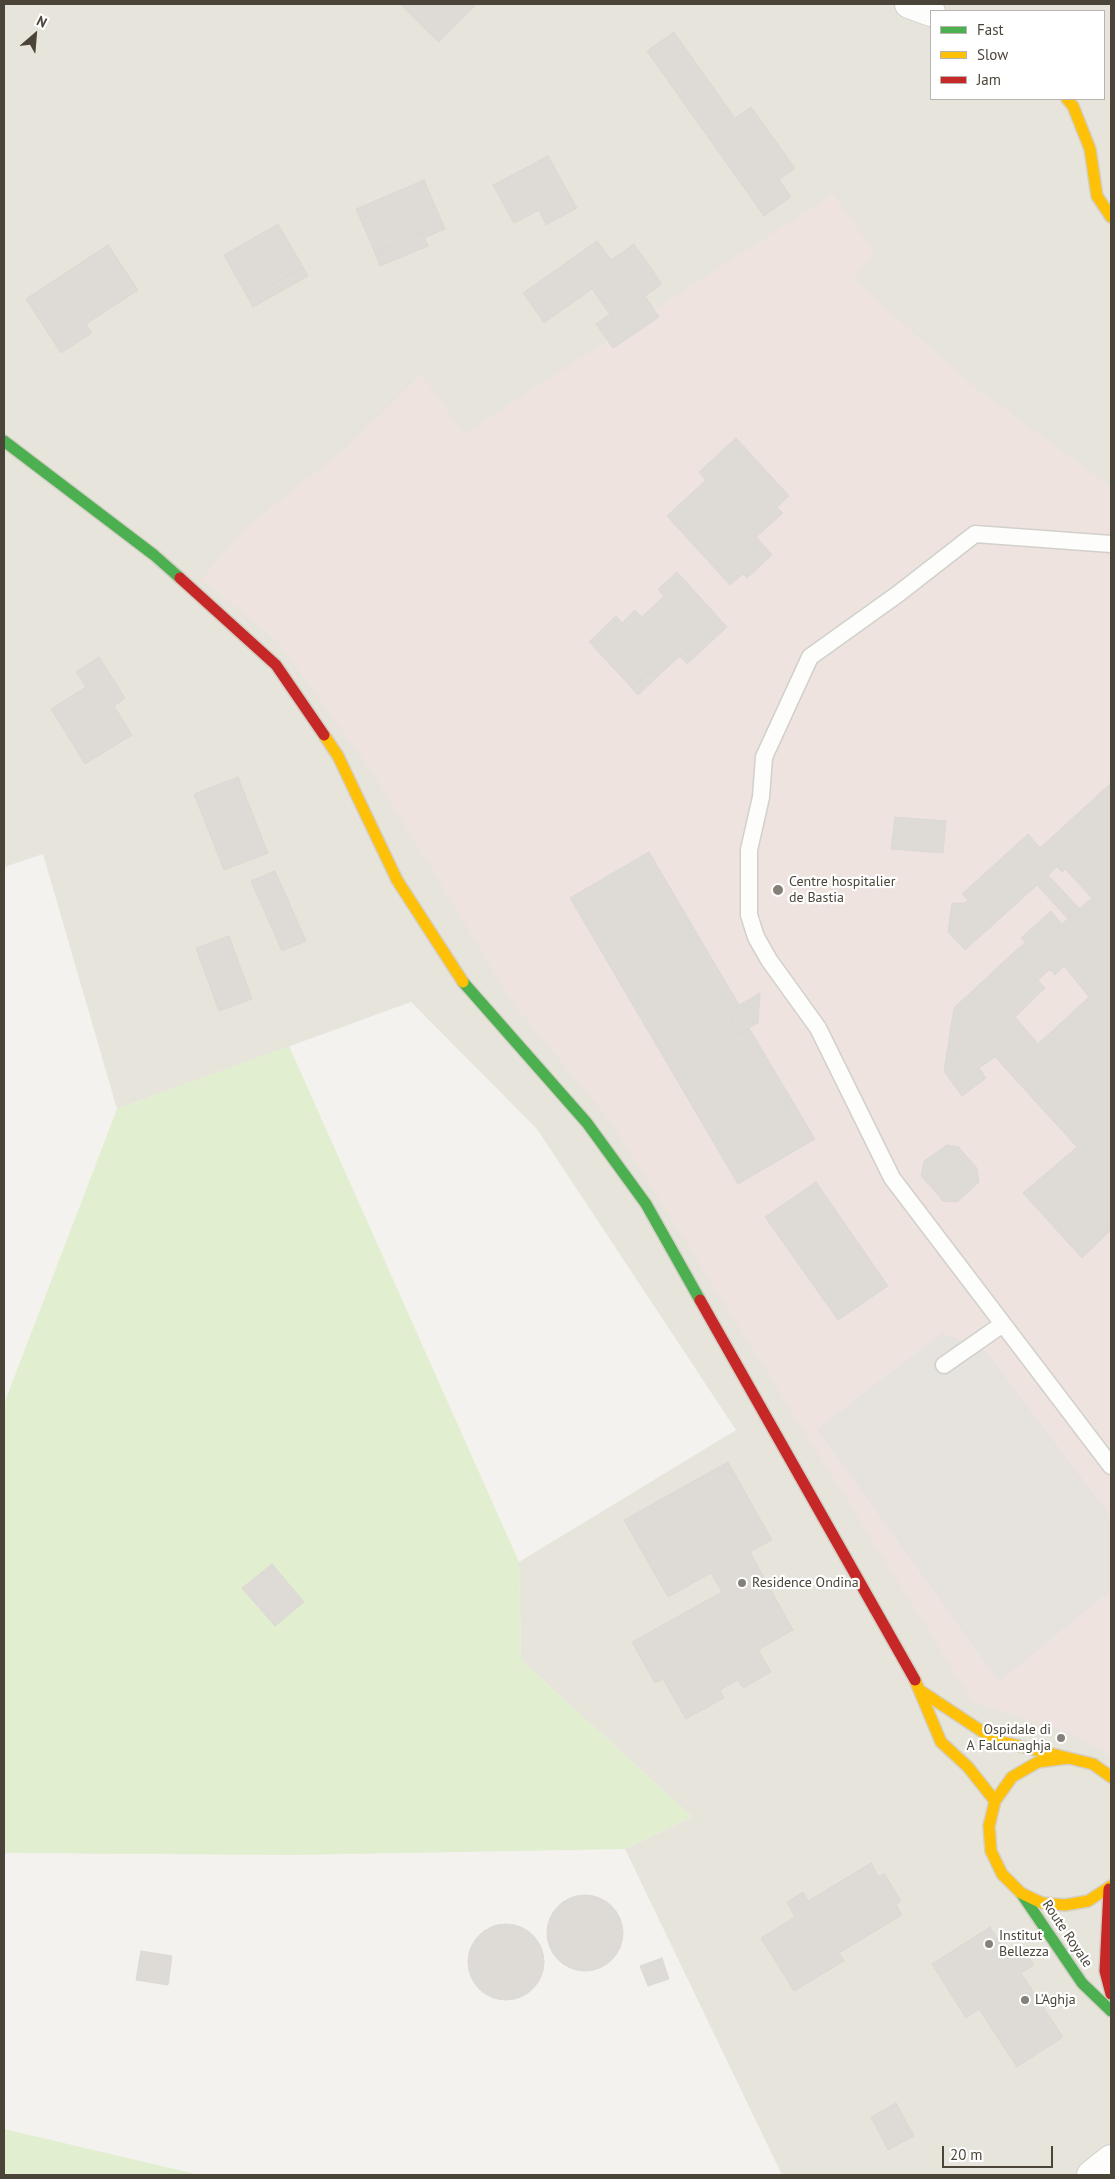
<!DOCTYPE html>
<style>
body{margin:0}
#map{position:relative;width:1115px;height:2179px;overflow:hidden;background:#f4f2ee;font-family:"PT Sans",sans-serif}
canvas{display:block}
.frame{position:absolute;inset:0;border:5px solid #4b4439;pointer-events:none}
.legend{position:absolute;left:930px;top:10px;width:175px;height:90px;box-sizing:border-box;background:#fff;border:1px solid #b7b4b0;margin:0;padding:6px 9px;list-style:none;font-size:15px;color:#4b4439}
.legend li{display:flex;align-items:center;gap:10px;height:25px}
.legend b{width:25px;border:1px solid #b7b4b0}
.north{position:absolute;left:10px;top:10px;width:50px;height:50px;-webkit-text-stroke:4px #fff;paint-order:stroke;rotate:27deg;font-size:14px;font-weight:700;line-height:20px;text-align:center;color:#4b4439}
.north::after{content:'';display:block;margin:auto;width:18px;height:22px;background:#4b4439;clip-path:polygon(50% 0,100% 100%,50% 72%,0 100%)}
.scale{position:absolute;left:942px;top:2146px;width:111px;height:22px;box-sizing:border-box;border:2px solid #4b4439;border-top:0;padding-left:6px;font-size:15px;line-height:18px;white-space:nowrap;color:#4b4439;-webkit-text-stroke:4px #fff;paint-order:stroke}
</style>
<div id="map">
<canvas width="1115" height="2179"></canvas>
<div class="frame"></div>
<ul class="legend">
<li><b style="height:6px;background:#4caf50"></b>Fast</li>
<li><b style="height:6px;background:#ffc107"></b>Slow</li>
<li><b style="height:6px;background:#c62828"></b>Jam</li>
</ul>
<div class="north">N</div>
<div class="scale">20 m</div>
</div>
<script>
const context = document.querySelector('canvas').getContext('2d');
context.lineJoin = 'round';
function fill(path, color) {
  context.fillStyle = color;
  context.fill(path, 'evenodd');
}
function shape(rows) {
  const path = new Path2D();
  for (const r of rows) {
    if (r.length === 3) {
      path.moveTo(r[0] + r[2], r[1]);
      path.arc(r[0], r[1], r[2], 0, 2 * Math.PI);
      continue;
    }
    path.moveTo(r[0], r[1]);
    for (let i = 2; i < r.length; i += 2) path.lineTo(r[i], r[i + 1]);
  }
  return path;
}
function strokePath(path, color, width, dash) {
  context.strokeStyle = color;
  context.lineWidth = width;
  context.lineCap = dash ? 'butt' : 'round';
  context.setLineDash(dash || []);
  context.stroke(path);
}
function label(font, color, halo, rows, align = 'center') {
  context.font = font + ' "PT Sans",sans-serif';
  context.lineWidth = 4.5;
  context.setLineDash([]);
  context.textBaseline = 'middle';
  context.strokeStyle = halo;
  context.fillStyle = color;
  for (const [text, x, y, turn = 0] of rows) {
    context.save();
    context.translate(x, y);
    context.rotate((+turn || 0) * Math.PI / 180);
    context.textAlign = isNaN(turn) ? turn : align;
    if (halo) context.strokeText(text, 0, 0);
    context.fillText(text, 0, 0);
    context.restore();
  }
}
const residential = shape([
 [4,4,1111,4,1111,2175,782,2175,625,1849,692,1817,521,1660,519,1562,736,1430,537,1129,411,1002,117,1109,43,854,4,867],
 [931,11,1104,11,1104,99,931,99]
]);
const medical = shape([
 [833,194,874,252,854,280,975,387,1111,487,1111,1757,1072,1733,973,1702,608,1118,515,1006,373,773,276,640,201,579,246,527,343,451,421,374,464,434]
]);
const green = shape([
 [289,1046,519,1562,521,1660,692,1817,625,1849,294,1855,4,1853,4,1404,117,1109],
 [4,2129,200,2175,4,2175]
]);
const parking = shape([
 [942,1333,986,1351,1111,1517,1111,1590,999,1682,817,1429]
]);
const building = shape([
 [400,4,456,4,428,32,400,4],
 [456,4,476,5,439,42,428,32,456,4],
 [674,32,735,118,751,107,795,168,779,180,791,197,764,216,647,51,674,32],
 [548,156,577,208,546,225,539,210,514,223,493,185,548,156],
 [424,180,445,229,424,238,422,232,375,253,356,209,424,180],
 [278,224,303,267,248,298,224,255,278,224],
 [422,232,428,246,380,266,375,253,422,232],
 [597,241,611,260,634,244,662,284,645,296,659,317,627,339,592,289,544,323,523,293,597,241],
 [108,245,138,290,86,324,92,333,61,353,26,299,108,245],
 [303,267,308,276,253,307,248,298,303,267],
 [610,314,627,339,613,348,596,324,610,314],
 [736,438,789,496,777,507,783,513,756,537,772,555,747,578,743,574,730,585,667,516,706,480,699,472,736,438],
 [677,572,727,627,713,640,706,632,657,677,651,670,632,688,589,642,616,616,622,623,635,610,642,617,664,596,658,589,677,572],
 [706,632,713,640,687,664,680,656,706,632],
 [99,657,125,698,114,706,132,735,85,764,51,709,86,687,76,672,99,657],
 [651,670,657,677,638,695,632,688,651,670],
 [238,777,268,853,224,870,194,794,238,777],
 [1111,783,1111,1230,1082,1258,1023,1193,1077,1147,995,1057,979,1068,986,1078,962,1096,944,1071,954,1008,1013,953,1045,988,1015,1017,1038,1044,1089,997,1064,966,1055,975,1021,938,1051,911,1062,924,1092,898,1065,869,1062,872,1057,867,965,950,948,932,952,903,965,903,968,900,962,894,1028,834,1040,848,1111,783],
 [895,817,946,821,943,853,891,849,895,817],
 [649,852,739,1005,727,1012,739,1034,749,1028,815,1139,738,1184,570,898,649,852],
 [275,871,306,941,282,951,251,881,275,871],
 [1048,875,1080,909,1068,919,1037,885,1048,875],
 [229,936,252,999,219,1011,196,948,229,936],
 [1025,943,1050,969,1038,980,1013,953,1025,943],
 [760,993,758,1023,739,1034,727,1012,760,993],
 [947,1145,959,1147,967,1157,962,1162,979,1182,957,1202,940,1182,932,1188,921,1176,924,1161,947,1145],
 [967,1157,977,1168,979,1182,962,1162,967,1157],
 [816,1182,888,1286,838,1320,765,1217,816,1182],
 [940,1182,957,1202,943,1201,932,1188,940,1182],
 [728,1462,772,1540,750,1552,793,1630,758,1650,771,1672,743,1688,738,1680,720,1690,724,1698,686,1719,663,1679,655,1683,632,1642,722,1592,711,1573,668,1597,624,1520,728,1462],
 [272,1564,304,1602,275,1626,242,1588,272,1564],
 [871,1863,879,1877,884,1873,901,1901,896,1904,902,1915,839,1953,844,1961,794,1991,761,1938,795,1917,787,1902,803,1892,808,1901,871,1863],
 [585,1933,38],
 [506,1962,38],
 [990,1927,1008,1955,1022,1946,1034,1965,1021,1973,1063,2037,1017,2067,979,2009,966,2018,932,1964,990,1927],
 [141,1951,172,1956,168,1985,136,1980,141,1951],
 [662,1958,669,1979,648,1986,640,1966,662,1958],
 [896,2103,914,2136,888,2150,871,2117,896,2103]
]);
const lane = shape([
 [1111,544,975,534,898,594,810,657,764,757,761,797,749,850,749,915,756,937,769,960,818,1028,892,1178,1111,1466],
 [944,1365,1003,1324]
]);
const street = shape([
 [909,4,931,12],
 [1091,2175,1111,2159]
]);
const fast = shape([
 [4,441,154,555,180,578],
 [463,982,587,1123,646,1204,700,1300],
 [1021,1893,1082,1983,1111,2011]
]);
const slow = shape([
 [1067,99,1073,106,1090,149,1097,196,1111,217],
 [324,735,338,756,397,880,463,982],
 [915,1680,941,1742,968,1767,995,1801],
 [921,1691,995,1740,1093,1764,1111,1777],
 [1068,1758,1038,1762,1012,1777,995,1801,989,1826,991,1851,1002,1874,1021,1893,1042,1903,1065,1905,1088,1901,1111,1886]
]);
const jam = shape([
 [180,578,276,665,324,735],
 [700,1300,915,1680],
 [1109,1889,1105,1971,1111,1994]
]);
const markers = [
 [778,890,6,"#868178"],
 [742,1583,5,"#868178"],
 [1061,1738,5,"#868178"],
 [989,1944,5,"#868178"],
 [1025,2000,5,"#868178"]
];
const poiNames = [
 ["Centre hospitalier",789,882],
 ["de Bastia",789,898],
 ["Residence Ondina",752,1583],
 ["Ospidale di",1051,1730,"right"],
 ["A Falcunaghja",1051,1746,"right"],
 ["Institut",999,1936],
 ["Bellezza",999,1952],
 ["L'Aghja",1035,2000]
];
const streetNames = [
 ["Route Royale",1067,1934,56]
];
fill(residential, '#e7e4dc');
fill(medical, '#eee3df');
fill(green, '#e1eecf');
fill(parking, '#e6e3df');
fill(building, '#dedbd6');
strokePath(building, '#dcd9d4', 1);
strokePath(lane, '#d2d0cb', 19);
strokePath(street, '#d2d0cb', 30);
strokePath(fast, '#d3cfc5', 14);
strokePath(slow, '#d3cfc5', 14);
strokePath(jam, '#d3cfc5', 14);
strokePath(lane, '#fdfdfc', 16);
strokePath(street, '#fdfdfc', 28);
strokePath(fast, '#4caf50', 11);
strokePath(slow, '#ffc107', 11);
strokePath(jam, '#c62828', 11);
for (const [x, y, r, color] of markers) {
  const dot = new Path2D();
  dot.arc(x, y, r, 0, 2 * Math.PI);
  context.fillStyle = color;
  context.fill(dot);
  strokePath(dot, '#fff', 2);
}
label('14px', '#4b4439', '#fff', poiNames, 'left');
label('14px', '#4b4439', '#fff', streetNames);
</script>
